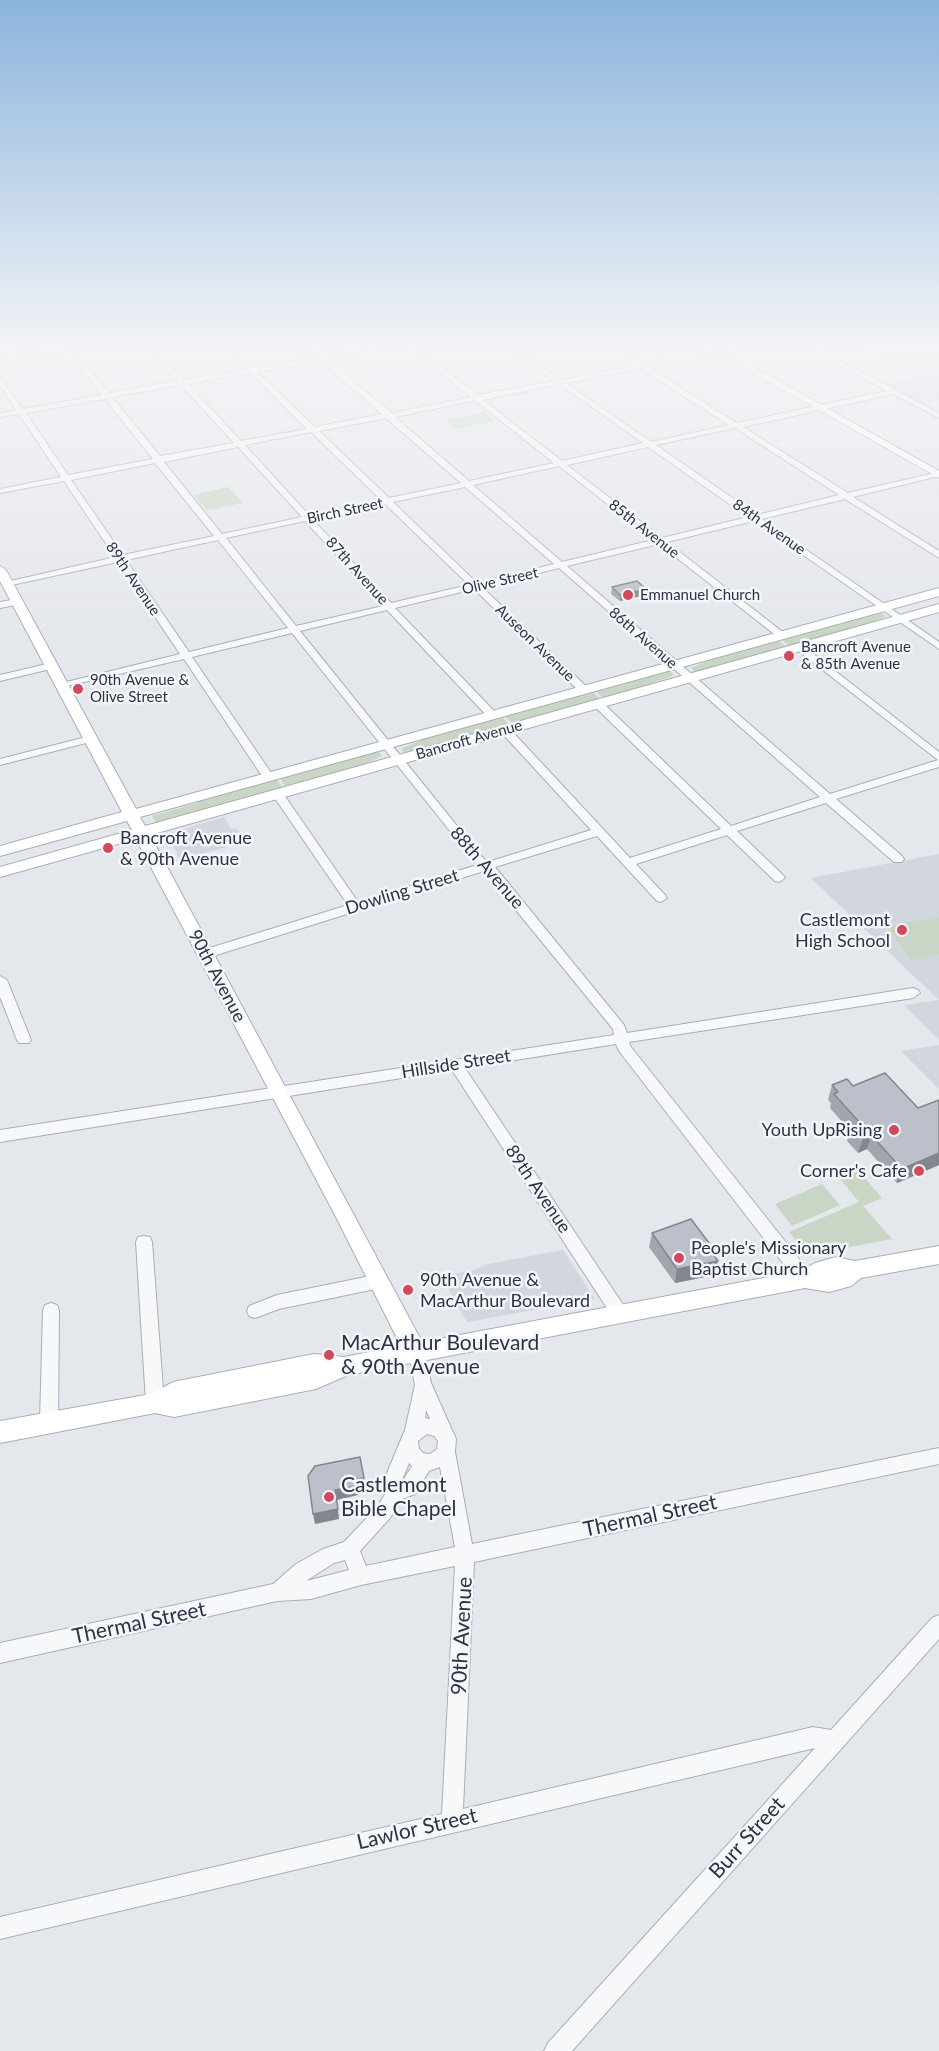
<!DOCTYPE html>
<style>
body{margin:0}
canvas{display:block;background:#e4e7ec}
</style>
<canvas width="939" height="2051"></canvas>
<script>
const context = document.querySelector('canvas').getContext('2d');
context.lineJoin = 'round';
function fill(path, color) {
  context.fillStyle = color;
  context.fill(path, 'evenodd');
}
function shape(rows) {
  const path = new Path2D();
  for (const r of rows) {
    path.moveTo(r[0], r[1]);
    for (let i = 2; i < r.length; i += 2) path.lineTo(r[i], r[i + 1]);
  }
  return path;
}
function strokePath(path, color, width, dash) {
  context.strokeStyle = color;
  context.lineWidth = width;
  context.lineCap = dash ? 'butt' : 'round';
  context.setLineDash(dash || []);
  context.stroke(path);
}
function label(font, color, halo, rows, align = 'center') {
  context.font = font + ' Lato,sans-serif';
  context.lineWidth = 5;
  context.setLineDash([]);
  context.textBaseline = 'middle';
  context.strokeStyle = halo;
  context.fillStyle = color;
  for (const [text, x, y, turn = 0] of rows) {
    context.save();
    context.translate(x, y);
    context.rotate((+turn || 0) * Math.PI / 180);
    context.textAlign = isNaN(turn) ? turn : align;
    if (halo) context.strokeText(text, 0, 0);
    context.fillText(text, 0, 0);
    context.restore();
  }
}
const built = shape([
 [855,347,939,347,939,401,925,404,887,385,916,378],
 [62,349,78,370,56,373,50,371,23,375,14,363,0,365,0,359],
 [224,817,231,829,237,828,245,842,180,860,167,834],
 [939,854,939,1000,811,878],
 [939,1000,939,1040,904,1005],
 [939,1045,939,1089,901,1051],
 [563,1250,595,1299,467,1322,441,1276,471,1271,488,1264]
]);
const green = shape([
 [484,412,495,421,456,429,446,420],
 [228,487,243,503,207,510,194,495],
 [879,612,886,616,862,627,790,647,781,639],
 [778,640,788,648,696,673,691,668,717,657],
 [669,670,674,675,670,677,654,682,646,687,604,699,595,690],
 [592,691,601,700,513,724,504,715],
 [501,716,509,725,406,754,401,749,433,735],
 [378,751,382,756,353,769,286,788,279,777],
 [276,778,283,789,157,824,152,816,194,804,209,797],
 [939,917,939,955,911,960,887,926],
 [856,1168,882,1198,863,1206,892,1239,808,1255,789,1232,859,1202,837,1175],
 [822,1184,840,1205,792,1226,775,1204]
]);
const street = shape([
 [0,347,3,347,4,352,0,353,0,347],
 [65,347,71,347,109,393,178,381,147,347,153,347,184,380,246,369,224,347,231,347,253,368,316,357,305,347,312,347,323,356,374,347,387,347,384,349,327,359,392,413,471,397,406,347,413,347,479,395,554,381,507,347,514,347,561,380,637,365,608,347,615,347,646,363,733,347,745,347,742,349,648,367,737,423,887,391,806,347,814,347,939,413,939,418,893,394,743,427,848,493,939,472,939,476,853,497,939,551,939,558,845,499,762,519,939,642,939,649,754,521,667,542,784,633,784,637,778,637,659,544,567,566,830,794,938,760,796,649,796,645,802,645,939,752,939,767,836,799,902,856,904,859,902,862,894,862,826,803,737,831,783,875,785,878,779,882,775,881,727,835,636,864,665,895,667,898,661,902,657,901,597,836,495,867,624,1025,627,1033,913,988,918,990,920,993,913,998,629,1042,631,1047,811,1274,813,1279,811,1284,805,1286,799,1284,619,1051,616,1044,465,1068,626,1309,628,1314,626,1319,620,1321,614,1319,452,1070,0,1142,0,1130,614,1035,613,1029,484,871,210,957,200,957,199,954,200,951,348,905,272,794,274,792,282,792,358,902,477,865,292,633,192,657,274,777,268,780,264,779,184,659,58,688,58,684,180,654,118,562,7,586,2,583,115,557,64,481,0,493,0,489,61,477,19,414,0,417,0,413,16,410,0,385,0,378,23,409,102,395,65,347],
 [320,361,382,414,315,427,257,372,320,361],
 [642,368,642,370,729,425,651,442,566,383,642,368],
 [250,373,307,429,241,441,188,384,250,373],
 [559,384,643,443,562,461,483,400,559,384],
 [181,385,234,443,160,456,112,397,181,385],
 [105,399,153,459,68,475,26,413,105,399],
 [472,401,477,402,554,463,469,481,395,417,472,401],
 [387,418,387,419,461,483,389,498,319,431,387,418],
 [735,428,839,495,757,515,656,445,735,428],
 [311,432,381,500,309,515,245,445,311,432],
 [238,447,302,517,222,534,164,462,238,447],
 [648,447,748,517,662,538,567,465,648,447],
 [155,463,214,536,123,555,71,480,155,463],
 [559,466,653,540,562,562,473,485,559,466],
 [465,487,554,564,477,583,393,502,465,487],
 [385,504,469,585,391,603,313,520,385,504],
 [305,521,383,606,296,626,226,538,305,521],
 [218,540,288,628,189,652,126,560,218,540],
 [559,568,820,797,731,826,602,702,598,701,594,702,594,706,721,829,630,858,509,728,505,727,501,728,501,732,591,830,488,862,482,857,300,631,387,610,488,717,492,718,496,717,496,713,395,608,474,589,580,692,584,693,589,690,588,688,482,587,559,568],
 [17,599,20,600,20,604,0,608,0,602,17,599],
 [51,663,55,664,55,668,0,681,0,675,51,663],
 [90,736,95,739,94,741,0,765,0,759,90,736],
 [0,976,7,980,31,1040,29,1043,19,1043,17,1040,0,997,0,976],
 [144,1236,150,1237,152,1242,164,1403,161,1408,155,1411,149,1408,146,1403,136,1242,138,1237,144,1236],
 [380,1274,386,1276,388,1281,386,1286,380,1288,279,1309,255,1318,249,1316,247,1311,249,1306,277,1295,380,1274],
 [51,1303,57,1305,59,1310,58,1422,55,1428,49,1430,43,1428,40,1422,43,1310,45,1305,51,1303],
 [417,1347,423,1349,425,1354,431,1383,456,1439,455,1452,472,1544,939,1448,939,1464,474,1562,463,1809,813,1727,831,1730,932,1618,939,1615,939,1639,572,2051,544,2051,548,2043,815,1748,0,1939,0,1917,442,1814,455,1566,361,1585,311,1599,277,1601,0,1663,0,1643,273,1584,296,1564,323,1549,344,1542,378,1506,387,1491,384,1480,405,1430,415,1385,409,1354,411,1349,417,1347],
 [426,1410,430,1419,425,1418,426,1410],
 [427,1434,434,1436,438,1441,437,1449,430,1454,423,1453,419,1449,418,1441,427,1434],
 [409,1463,412,1466,402,1482,402,1480,409,1463],
 [440,1467,455,1547,366,1566,360,1551,390,1518,402,1499,415,1494,429,1471,440,1467],
 [345,1560,349,1570,306,1581,334,1563,345,1560]
]);
const secondary = shape([
 [708,347,718,347,939,471,939,478,708,347],
 [0,566,6,570,136,809,939,588,939,596,140,817,145,826,939,604,939,612,150,835,422,1342,801,1271,815,1263,836,1257,855,1261,939,1246,939,1264,861,1278,851,1286,829,1292,805,1288,348,1375,316,1389,174,1417,155,1413,0,1443,0,1421,151,1394,173,1382,314,1354,344,1357,401,1346,336,1217,136,839,0,877,0,867,132,830,127,821,0,856,0,846,122,812,0,581,0,566]
]);
const primary = shape([
 [35,347,59,347,54,350,0,358,0,352,35,347]
]);
const wall = shape([
 [612,587,646,589,645,595,620,601,611,594],
 [832,1085,853,1086,918,1108,939,1100,939,1165,897,1183,867,1149,858,1153,847,1141,850,1131,830,1108,831,1103,828,1100],
 [652,1233,711,1252,715,1275,675,1283,649,1247]
]);
const shadedWall = shape([
 [646,589,645,595,620,601,620,595],
 [871,1135,867,1149,858,1153,863,1139],
 [939,1153,939,1165,897,1183,902,1169],
 [718,1261,715,1275,675,1283,677,1269],
 [364,1478,365,1488,357,1489,358,1495,337,1500,335,1490,356,1479],
 [338,1509,339,1519,315,1524,313,1514]
]);
const building = shape([
 [637,581,646,589,620,595,612,587,637,581],
 [885,1073,918,1108,939,1100,939,1153,902,1169,871,1135,863,1139,851,1126,860,1123,834,1094,838,1092,832,1085,847,1079,853,1086,885,1073],
 [691,1219,712,1247,709,1249,718,1261,677,1269,652,1233,691,1219],
 [360,1457,364,1478,356,1479,357,1486,335,1490,338,1509,313,1514,308,1476,315,1466,360,1457]
]);
const markers = [
 [628,595,6,"#d1495b"],
 [789,656,6,"#d1495b"],
 [78,689,6,"#d1495b"],
 [108,848,6,"#d1495b"],
 [902,930,6,"#d1495b"],
 [894,1130,6,"#d1495b"],
 [919,1171,6,"#d1495b"],
 [679,1258,6,"#d1495b"],
 [408,1290,6,"#d1495b"],
 [329,1355,6,"#d1495b"],
 [329,1497,6,"#d1495b"]
];
const farStreetnames = [
 ["Birch Street",345,511,-12],
 ["84th Avenue",769,527,35],
 ["85th Avenue",644,529,38],
 ["87th Avenue",357,571,48],
 ["89th Avenue",133,579,56],
 ["Olive Street",500,581,-13],
 ["86th Avenue",643,638,41],
 ["Auseon Avenue",535,643,44],
 ["Bancroft Avenue",469,740,-16]
];
const farPoinames = [
 ["Emmanuel Church",640,595],
 ["Bancroft Avenue",801,647],
 ["& 85th Avenue",801,664],
 ["90th Avenue &",90,680],
 ["Olive Street",90,697]
];
const poiNames = [
 ["Bancroft Avenue",120,838],
 ["& 90th Avenue",120,859],
 ["Castlemont",890,920,"right"],
 ["High School",890,941,"right"],
 ["Youth UpRising",882,1130,"right"],
 ["Corner's Cafe",907,1171,"right"],
 ["People's Missionary",691,1248],
 ["Baptist Church",691,1269],
 ["90th Avenue &",420,1280],
 ["MacArthur Boulevard",420,1301]
];
const streetNames = [
 ["88th Avenue",487,868,49],
 ["Dowling Street",402,892,-17],
 ["90th Avenue",217,976,62],
 ["Hillside Street",456,1064,-9],
 ["89th Avenue",538,1189,56]
];
const nearPoinames = [
 ["MacArthur Boulevard",341,1343],
 ["& 90th Avenue",341,1367],
 ["Castlemont",341,1485],
 ["Bible Chapel",341,1509]
];
const nearStreetnames = [
 ["Thermal Street",650,1516,-12],
 ["Thermal Street",139,1623,-12],
 ["90th Avenue",462,1636,-87],
 ["Lawlor Street",417,1829,-13],
 ["Burr Street",747,1838,-48]
];
fill(built, '#d2d6de');
fill(green, '#c9d6c5');
strokePath(street, '#a9aeb7', 2);
strokePath(secondary, '#a9aeb7', 2);
strokePath(primary, '#a3abb8', 2);
fill(street, '#f7f8fa');
fill(secondary, '#fff');
fill(primary, '#fff');
fill(wall, '#a1a5ae');
fill(shadedWall, '#83868d');
fill(building, '#bbc0ca');
strokePath(building, '#83868d', 1.5);
const sky = context.createLinearGradient(0, 0, 0, 634);
sky.addColorStop(0, '#8bb4dd');
sky.addColorStop(0.55, '#f3f4f6');
sky.addColorStop(1, '#f3f4f600');
context.fillStyle = sky;
context.fillRect(0, 0, 939, 634);
for (const [x, y, r, color] of markers) {
  const dot = new Path2D();
  dot.arc(x, y, r, 0, 2 * Math.PI);
  context.fillStyle = color;
  context.fill(dot);
  strokePath(dot, '#f4f6f9', 2);
}
label('15px', '#2b3445', '#f4f6f9', farStreetnames);
label('15px', '#2b3445', '#f4f6f9', farPoinames, 'left');
label('18px', '#2b3445', '#f4f6f9', poiNames, 'left');
label('18px', '#2b3445', '#f4f6f9', streetNames);
label('21px', '#2b3445', '#f4f6f9', nearPoinames, 'left');
label('21px', '#2b3445', '#f4f6f9', nearStreetnames);
</script>
